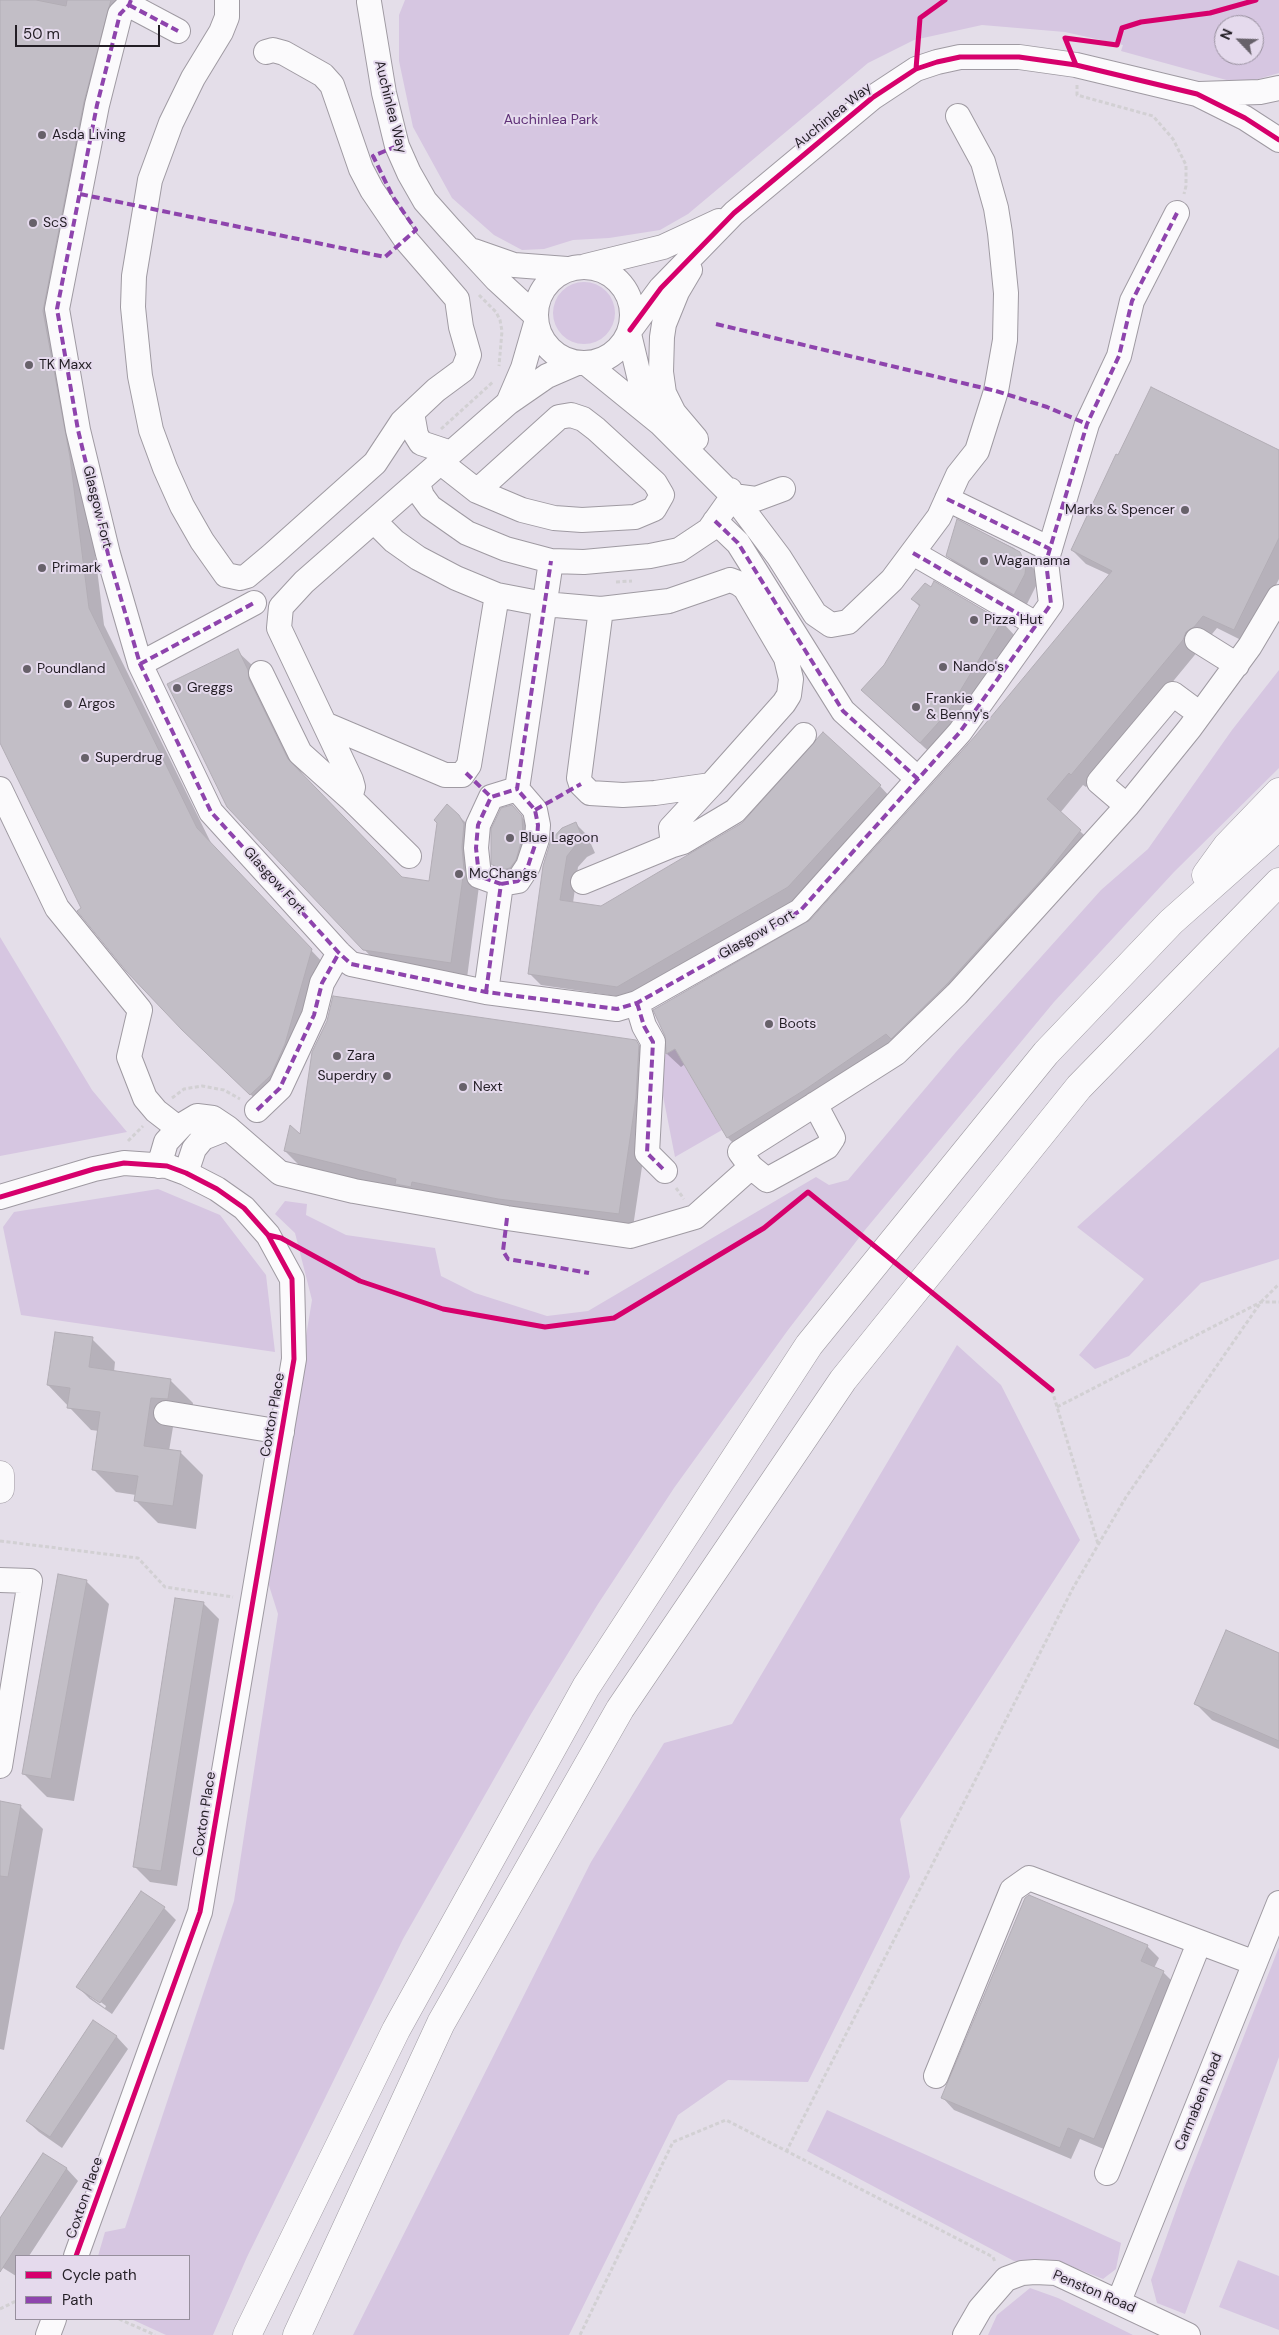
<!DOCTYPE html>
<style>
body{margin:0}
#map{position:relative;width:1279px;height:2335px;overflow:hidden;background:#e4dee9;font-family:"DM Sans",sans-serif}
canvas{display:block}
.legend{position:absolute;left:15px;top:2255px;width:175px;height:65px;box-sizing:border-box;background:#e5daed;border:1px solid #978f9d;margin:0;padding:6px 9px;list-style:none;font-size:15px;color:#231e25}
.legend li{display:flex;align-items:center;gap:10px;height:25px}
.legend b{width:25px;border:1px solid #978f9d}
.north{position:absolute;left:1214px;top:15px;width:50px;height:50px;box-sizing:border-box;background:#e5daed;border:1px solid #978f9d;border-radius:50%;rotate:294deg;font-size:14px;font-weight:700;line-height:20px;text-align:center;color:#231e25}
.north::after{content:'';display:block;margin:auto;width:18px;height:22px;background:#67616a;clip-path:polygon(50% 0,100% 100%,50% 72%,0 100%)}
.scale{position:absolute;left:15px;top:25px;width:145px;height:22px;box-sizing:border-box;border:2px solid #231e25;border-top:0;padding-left:6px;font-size:15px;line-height:18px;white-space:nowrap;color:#231e25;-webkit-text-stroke:4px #e5daed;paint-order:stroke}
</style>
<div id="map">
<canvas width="1279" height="2335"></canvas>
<ul class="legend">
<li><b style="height:6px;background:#d6006c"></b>Cycle path</li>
<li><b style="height:6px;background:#8e44ad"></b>Path</li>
</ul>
<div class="north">N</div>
<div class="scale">50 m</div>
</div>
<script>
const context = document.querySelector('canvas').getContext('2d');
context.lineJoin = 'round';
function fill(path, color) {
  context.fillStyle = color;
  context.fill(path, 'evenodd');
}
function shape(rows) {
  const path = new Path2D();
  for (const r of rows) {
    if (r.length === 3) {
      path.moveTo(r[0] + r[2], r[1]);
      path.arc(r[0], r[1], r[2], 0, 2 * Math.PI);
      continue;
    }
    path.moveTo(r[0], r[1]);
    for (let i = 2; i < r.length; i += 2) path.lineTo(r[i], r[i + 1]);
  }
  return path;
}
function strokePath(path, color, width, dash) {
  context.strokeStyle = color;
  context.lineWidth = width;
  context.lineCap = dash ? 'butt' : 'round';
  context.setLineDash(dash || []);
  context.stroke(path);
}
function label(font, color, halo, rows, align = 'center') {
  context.font = font + ' "DM Sans",sans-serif';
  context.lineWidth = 4;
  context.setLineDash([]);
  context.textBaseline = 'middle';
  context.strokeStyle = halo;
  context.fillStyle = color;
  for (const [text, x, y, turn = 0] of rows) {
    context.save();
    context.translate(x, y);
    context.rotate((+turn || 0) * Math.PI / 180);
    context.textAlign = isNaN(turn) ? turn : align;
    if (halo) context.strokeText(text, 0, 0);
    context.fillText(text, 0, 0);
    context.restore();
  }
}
const green = shape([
 [405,0,1279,0,1279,73,1241,84,1121,51,1123,45,1065,32,982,25,914,40,868,63,688,214,660,230,609,238,573,240,544,249,522,250,494,235,452,198,413,127,399,61,399,15],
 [1224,25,1254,25,1254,55,1224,55],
 [584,313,31],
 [1279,670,1279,768,1174,872,1054,1002,865,1230,788,1330,674,1488,598,1604,531,1714,403,1939,247,2257,213,2335,166,2335,131,2319,189,2319,189,2256,98,2256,105,2232,125,2228,234,1901,278,1614,266,1576,312,1300,295,1233,275,1214,285,1201,307,1204,306,1215,346,1235,435,1248,441,1276,475,1293,547,1316,588,1311,816,1177,829,1185,848,1180,956,1052,1101,890,1148,849,1232,730],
 [0,937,92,1090,127,1132,0,1156],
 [1279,1047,1279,1259,1201,1283,1129,1356,1095,1369,1079,1355,1144,1279,1077,1227],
 [675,1049,722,1130,675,1157,656,1060],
 [158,1189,220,1215,266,1275,275,1352,21,1315,3,1227,14,1212],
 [957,1345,1001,1385,1080,1540,900,1819,910,1877,808,2082,728,2080,678,2115,569,2335,353,2335,591,1862,664,1743,732,1724],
 [1279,1947,1279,2057,1185,2314,1157,2303,1151,2280,1184,2188],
 [827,2110,1121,2243,1116,2269,1103,2279,1068,2265,1014,2261,807,2151],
 [1238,2260,1279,2276,1279,2330,1219,2307],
 [1030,2288,1058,2298,1133,2335,988,2335,997,2315]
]);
const shadow = shape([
 [0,0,129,0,58,327,85,473,104,625,212,845,326,966,266,1109,199,1046,82,908,0,740],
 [1279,452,1279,579,1247,643,1217,628,1086,787,1083,785,1060,813,1094,844,961,998,741,1151,728,1138,685,1064,681,1067,667,1054,666,1035,811,921,977,735,1110,575,1086,564,1072,550],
 [958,521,1014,548,1035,570,1036,586,1026,606,959,567,947,556],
 [935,583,1002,622,1017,638,936,758,879,706,885,665,920,607,912,599,931,589],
 [237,651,253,666,264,695,303,776,402,878,430,882,459,816,474,831,479,886,467,978,379,965,228,806],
 [880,786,891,798,800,898,629,998,541,985,529,973,575,823,587,835,595,853,587,857,578,867,573,903,601,907],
 [512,806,533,829,535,849,507,878,495,866],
 [328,1021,635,1041,650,1055,650,1113,633,1227,404,1191,299,1165,285,1151,301,1137],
 [92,1339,115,1362,114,1372,170,1380,193,1403,191,1422,174,1421,169,1451,180,1452,203,1475,196,1529,158,1523,135,1500,136,1495,116,1492,93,1469,99,1431,91,1430,48,1385],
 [86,1581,109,1604,74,1801,47,1797,24,1774],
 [203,1603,219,1619,177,1886,150,1882,134,1866],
 [1279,1654,1279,1749,1212,1720,1196,1704],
 [0,1802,20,1806,43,1829,4,2050,0,2049],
 [164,1908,176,1920,112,2014,90,1999,78,1987],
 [90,1994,106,2006,105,2008,90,1997],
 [1147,1946,1159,1958,1154,1968,1163,1972,1175,1984,1106,2150,1080,2139,1071,2159,954,2110,943,2098],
 [94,2022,117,2037,128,2049,62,2148,39,2132,27,2121],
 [43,2154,67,2169,78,2181,29,2256,16,2256,16,2276,0,2266,0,2221]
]);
const building = shape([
 [0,0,36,0,66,6,67,0,111,0,84,102,43,311,70,457,89,608,197,828,312,949,285,1044,271,1075,250,1095,182,1030,126,971,77,911,81,908,0,743,0,0],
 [1151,387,1279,450,1279,538,1234,630,1203,616,1194,627,1186,632,1183,640,1071,775,1069,773,1047,799,1081,830,1043,878,947,984,891,1039,886,1034,806,1089,727,1138,675,1049,666,1054,665,1036,653,1010,810,920,976,735,1112,571,1071,550,1116,454,1118,455,1151,387],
 [957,519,1020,552,1026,565,1025,574,1014,595,946,556,957,519],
 [934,581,1002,621,947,713,920,743,861,690,884,665,920,605,911,599,925,583,931,587,934,581],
 [238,649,248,670,249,679,288,759,402,877,429,881,437,823,434,820,447,804,459,815,464,824,462,847,464,870,451,963,363,950,227,807,167,684,238,649],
 [823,732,881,785,788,887,617,987,528,974,543,866,551,840,562,828,576,822,584,842,575,846,567,856,560,900,601,906,742,823,823,732],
 [512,805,522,816,523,836,516,860,510,868,502,870,491,864,491,829,501,808,512,805],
 [333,996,636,1040,639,1045,636,1098,619,1214,498,1199,412,1182,411,1187,395,1184,396,1179,284,1151,290,1125,300,1134,312,1052,327,1021,333,996],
 [55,1332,93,1337,89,1367,171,1379,168,1399,151,1398,144,1446,181,1451,173,1506,134,1501,138,1476,92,1470,100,1412,67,1408,70,1388,47,1385,55,1332],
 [58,1574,87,1580,51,1779,22,1774,58,1574],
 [175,1598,204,1602,161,1871,133,1867,175,1598],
 [1226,1630,1279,1653,1279,1741,1194,1704,1226,1630],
 [0,1801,21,1805,8,1877,0,1876,0,1801],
 [141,1891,165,1907,100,2003,76,1987,141,1891],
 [1029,1895,1148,1945,1141,1961,1164,1971,1094,2139,1068,2128,1060,2148,941,2098,1025,1898,1029,1895],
 [93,2020,117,2036,50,2137,26,2121,93,2020],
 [43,2153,67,2168,0,2272,0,2218,43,2153]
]);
const path = shape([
 [1077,85,1077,95,1153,116,1173,139,1186,165,1186,186,1184,194],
 [479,295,496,312,500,320,502,331,499,366],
 [441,429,494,381],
 [616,582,632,581],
 [172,1098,184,1089,202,1086,224,1090,240,1099],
 [128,1141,143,1126],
 [676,1188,684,1199],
 [1052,1390,1098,1544],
 [1057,1407,1261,1302,1279,1302],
 [0,1541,138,1558,165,1587,233,1597],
 [786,2152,1073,1588,1126,1497,1261,1302,1279,1284],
 [0,2309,16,2301],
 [119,2319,155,2335],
 [580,2335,673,2142,726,2120,993,2257,995,2262]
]);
const minor = shape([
 [131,0,129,5,120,14,97,105,57,309,78,430,108,554,140,664,211,812,339,953,351,964,486,992,617,1009,637,1003,800,911,960,732,1051,604,1046,562,1087,424,1119,356,1132,301,1177,213],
 [227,0,227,17,221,32,193,78,171,123,150,180,134,276,133,307,140,376,151,430,165,468,182,506,202,541,226,575,240,578,247,576,272,555,375,463,402,422,436,390,463,370,469,355,461,327,457,299,406,240,372,190,361,169,332,85,323,75,284,53,273,50,266,52],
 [369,2,384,93,397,146,409,173,425,201,449,228,497,280,535,315],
 [129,5,178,31],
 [1199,94,1260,92,1279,88],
 [474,251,514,265,567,269],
 [586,266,663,247,719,221],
 [584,315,48],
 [690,270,677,292,664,324,662,337,661,372,664,393,674,413,696,439],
 [630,330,661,288,734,213,872,98,916,69,937,62,960,57,1019,57,1076,65,1197,94,1245,118,1279,140],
 [629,334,640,380,659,419],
 [586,363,661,424,733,496,779,557,815,614,831,625,848,622,892,580,939,517,958,475,977,451,996,391,1005,340,1006,293,1000,233,996,208,983,162,958,116],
 [508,403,523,368,536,323],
 [412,413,416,435,421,443,451,453],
 [440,462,477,491,522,510,554,518,582,520,635,517,654,509,662,495,655,483,596,429,583,419,571,415,559,417,477,491],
 [418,484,422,496,430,507,467,533,506,549,551,561,584,562,650,556,679,550,709,530,733,496],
 [730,490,733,496,756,499,783,489],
 [947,499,1050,549],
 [715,521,738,543,843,711,918,779],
 [913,553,1036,624],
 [730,580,738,583,745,588,786,658,791,679,789,695,784,703,711,785,655,793,623,795,590,793,581,784,579,778,601,609,669,601,730,580],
 [497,595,544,604,601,609],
 [1197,640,1237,665],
 [140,664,254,603],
 [261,673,300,753,350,798],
 [327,725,445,775,462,775,469,765,497,595,456,578,418,558,394,541,375,522],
 [0,789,57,908,140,1010,129,1057,145,1098,156,1111,178,1128],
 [1127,806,1099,782,1173,694,1200,714],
 [673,845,683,842,735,811,804,735],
 [409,856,350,798,353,787,351,780,279,628,281,607,304,582,508,403,547,376,577,363],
 [583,882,673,845,671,828,711,785],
 [501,884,518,881,528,866,537,839,538,825,535,810,517,789],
 [486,992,501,884,479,876,476,848,478,825,491,797,517,789,551,561],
 [637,1003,644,1026,653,1042,647,1153,665,1171],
 [257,1110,280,1088,314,1015,322,983,339,953],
 [228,1128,280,1173,354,1191,507,1218,630,1236,695,1217,751,1167,740,1152,896,1053,957,994,1127,806,1190,728,1250,646,1279,597],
 [159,1166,166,1142,182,1125,197,1116,213,1118,228,1128,203,1138,194,1149,186,1173],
 [751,1167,767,1180,827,1147,833,1138,815,1104],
 [0,1197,94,1169,124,1163,167,1166,186,1173,217,1189,244,1208,268,1235,292,1279,294,1359,200,1912,76,2256],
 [166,1413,282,1432],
 [0,1580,30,1581,0,1766],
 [936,2076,1012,1890,1029,1878,1255,1963],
 [1107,2173,1199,1943],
 [1119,2301,1279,1903],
 [48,2335,54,2319],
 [965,2335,980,2309,1006,2279,1022,2273,1035,2272,1056,2273,1188,2335]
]);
const major = shape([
 [0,1475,0,1489]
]);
const highway = shape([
 [1206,875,1227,846,1279,792],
 [247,2335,396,2030,586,1687,809,1345,1046,1053,1171,922,1279,826],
 [297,2335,441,2023,620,1709,843,1380,1079,1087,1279,882]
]);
const quiet = shape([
 [131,0,129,5,120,14,97,105,57,309,78,430,108,554,140,664,211,812,339,953,351,964,486,992,617,1009,637,1003,800,911,960,732,1051,604,1046,562,1087,424,1119,356,1132,301,1177,213],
 [129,5,178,31],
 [80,194,385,257,416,230,393,197,373,156,397,146],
 [716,324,996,391,1047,407,1087,424],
 [947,499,1050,549],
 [715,521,738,543,843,711,918,779],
 [913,553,1036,624],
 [140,664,254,603],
 [466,773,491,797],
 [535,810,581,784],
 [501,884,518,881,528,866,537,839,538,825,535,810,517,789],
 [486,992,501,884,479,876,476,848,478,825,491,797,517,789,551,561],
 [637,1003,644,1026,653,1042,647,1153,665,1171],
 [257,1110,280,1088,314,1015,322,983,339,953],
 [507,1218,503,1251,508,1259,589,1273]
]);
const cycleway = shape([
 [1076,65,1065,38,1117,45,1122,28,1141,22,1210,13,1256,0],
 [916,69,920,18,945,0],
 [630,330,661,288,734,213,872,98,916,69,937,62,960,57,1019,57,1076,65,1197,94,1245,118,1279,140],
 [0,1197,94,1169,124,1163,167,1166,186,1173,217,1189,244,1208,268,1235,292,1279,294,1359,200,1912,76,2256],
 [268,1235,281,1238,360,1281,443,1309,545,1327,614,1318,764,1228,808,1192,1052,1390]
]);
const markers = [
 [42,135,5,"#67616a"],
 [33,223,5,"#67616a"],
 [29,365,5,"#67616a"],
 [1185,510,5,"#67616a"],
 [984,561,5,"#67616a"],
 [42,568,5,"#67616a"],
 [974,620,5,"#67616a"],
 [943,667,5,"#67616a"],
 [27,669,5,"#67616a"],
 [177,688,5,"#67616a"],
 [68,704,5,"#67616a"],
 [916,707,5,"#67616a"],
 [85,758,5,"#67616a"],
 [510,838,5,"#67616a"],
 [459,874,5,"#67616a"],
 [769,1024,5,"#67616a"],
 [337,1056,5,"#67616a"],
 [387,1076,5,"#67616a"],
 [463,1087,5,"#67616a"]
];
const streetNames = [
 ["Auchinlea Way",390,107,76],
 ["Auchinlea Way",833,116,-39],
 ["Glasgow Fort",97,507,76],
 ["Glasgow Fort",274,881,48],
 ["Glasgow Fort",757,935,-30],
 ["Coxton Place",273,1415,-80],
 ["Coxton Place",205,1814,-81],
 ["Carmaben Road",1199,2102,-68],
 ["Coxton Place",85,2198,-71],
 ["Penston Road",1094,2292,23]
];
const parkNames = [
 ["Auchinlea Park",551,120]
];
const poiNames = [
 ["Asda Living",52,135],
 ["ScS",43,223],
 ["TK Maxx",39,365],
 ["Marks & Spencer",1175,510,"right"],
 ["Wagamama",994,561],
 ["Primark",52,568],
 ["Pizza Hut",984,620],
 ["Nando's",953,667],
 ["Poundland",37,669],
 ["Greggs",187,688],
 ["Frankie",926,699],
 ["& Benny's",926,715],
 ["Argos",78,704],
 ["Superdrug",95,758],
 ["Blue Lagoon",520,838],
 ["McChangs",469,874],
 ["Boots",779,1024],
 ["Zara",347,1056],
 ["Superdry",377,1076,"right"],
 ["Next",473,1087]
];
fill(green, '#d6c6e1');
fill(shadow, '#0003');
fill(building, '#c2bec6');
strokePath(building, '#b2adb5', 1);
strokePath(minor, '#9f9aa2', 26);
strokePath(major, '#9f9aa2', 29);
strokePath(highway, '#9f9aa2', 29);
strokePath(path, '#d2d0d3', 3, [4, 2.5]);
strokePath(minor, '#fbfafc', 24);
strokePath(major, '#fbfafc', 28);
strokePath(highway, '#fbfafc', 28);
strokePath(quiet, '#8e44ad', 4, [8, 4]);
strokePath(cycleway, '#d6006c', 5);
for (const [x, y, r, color] of markers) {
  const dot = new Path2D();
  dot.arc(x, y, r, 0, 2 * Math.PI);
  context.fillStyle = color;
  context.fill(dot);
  strokePath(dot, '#e5daed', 2);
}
label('14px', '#231e25', '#e5daed', streetNames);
label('14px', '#5f3177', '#e5daed', parkNames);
label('14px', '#231e25', '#e5daed', poiNames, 'left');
</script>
